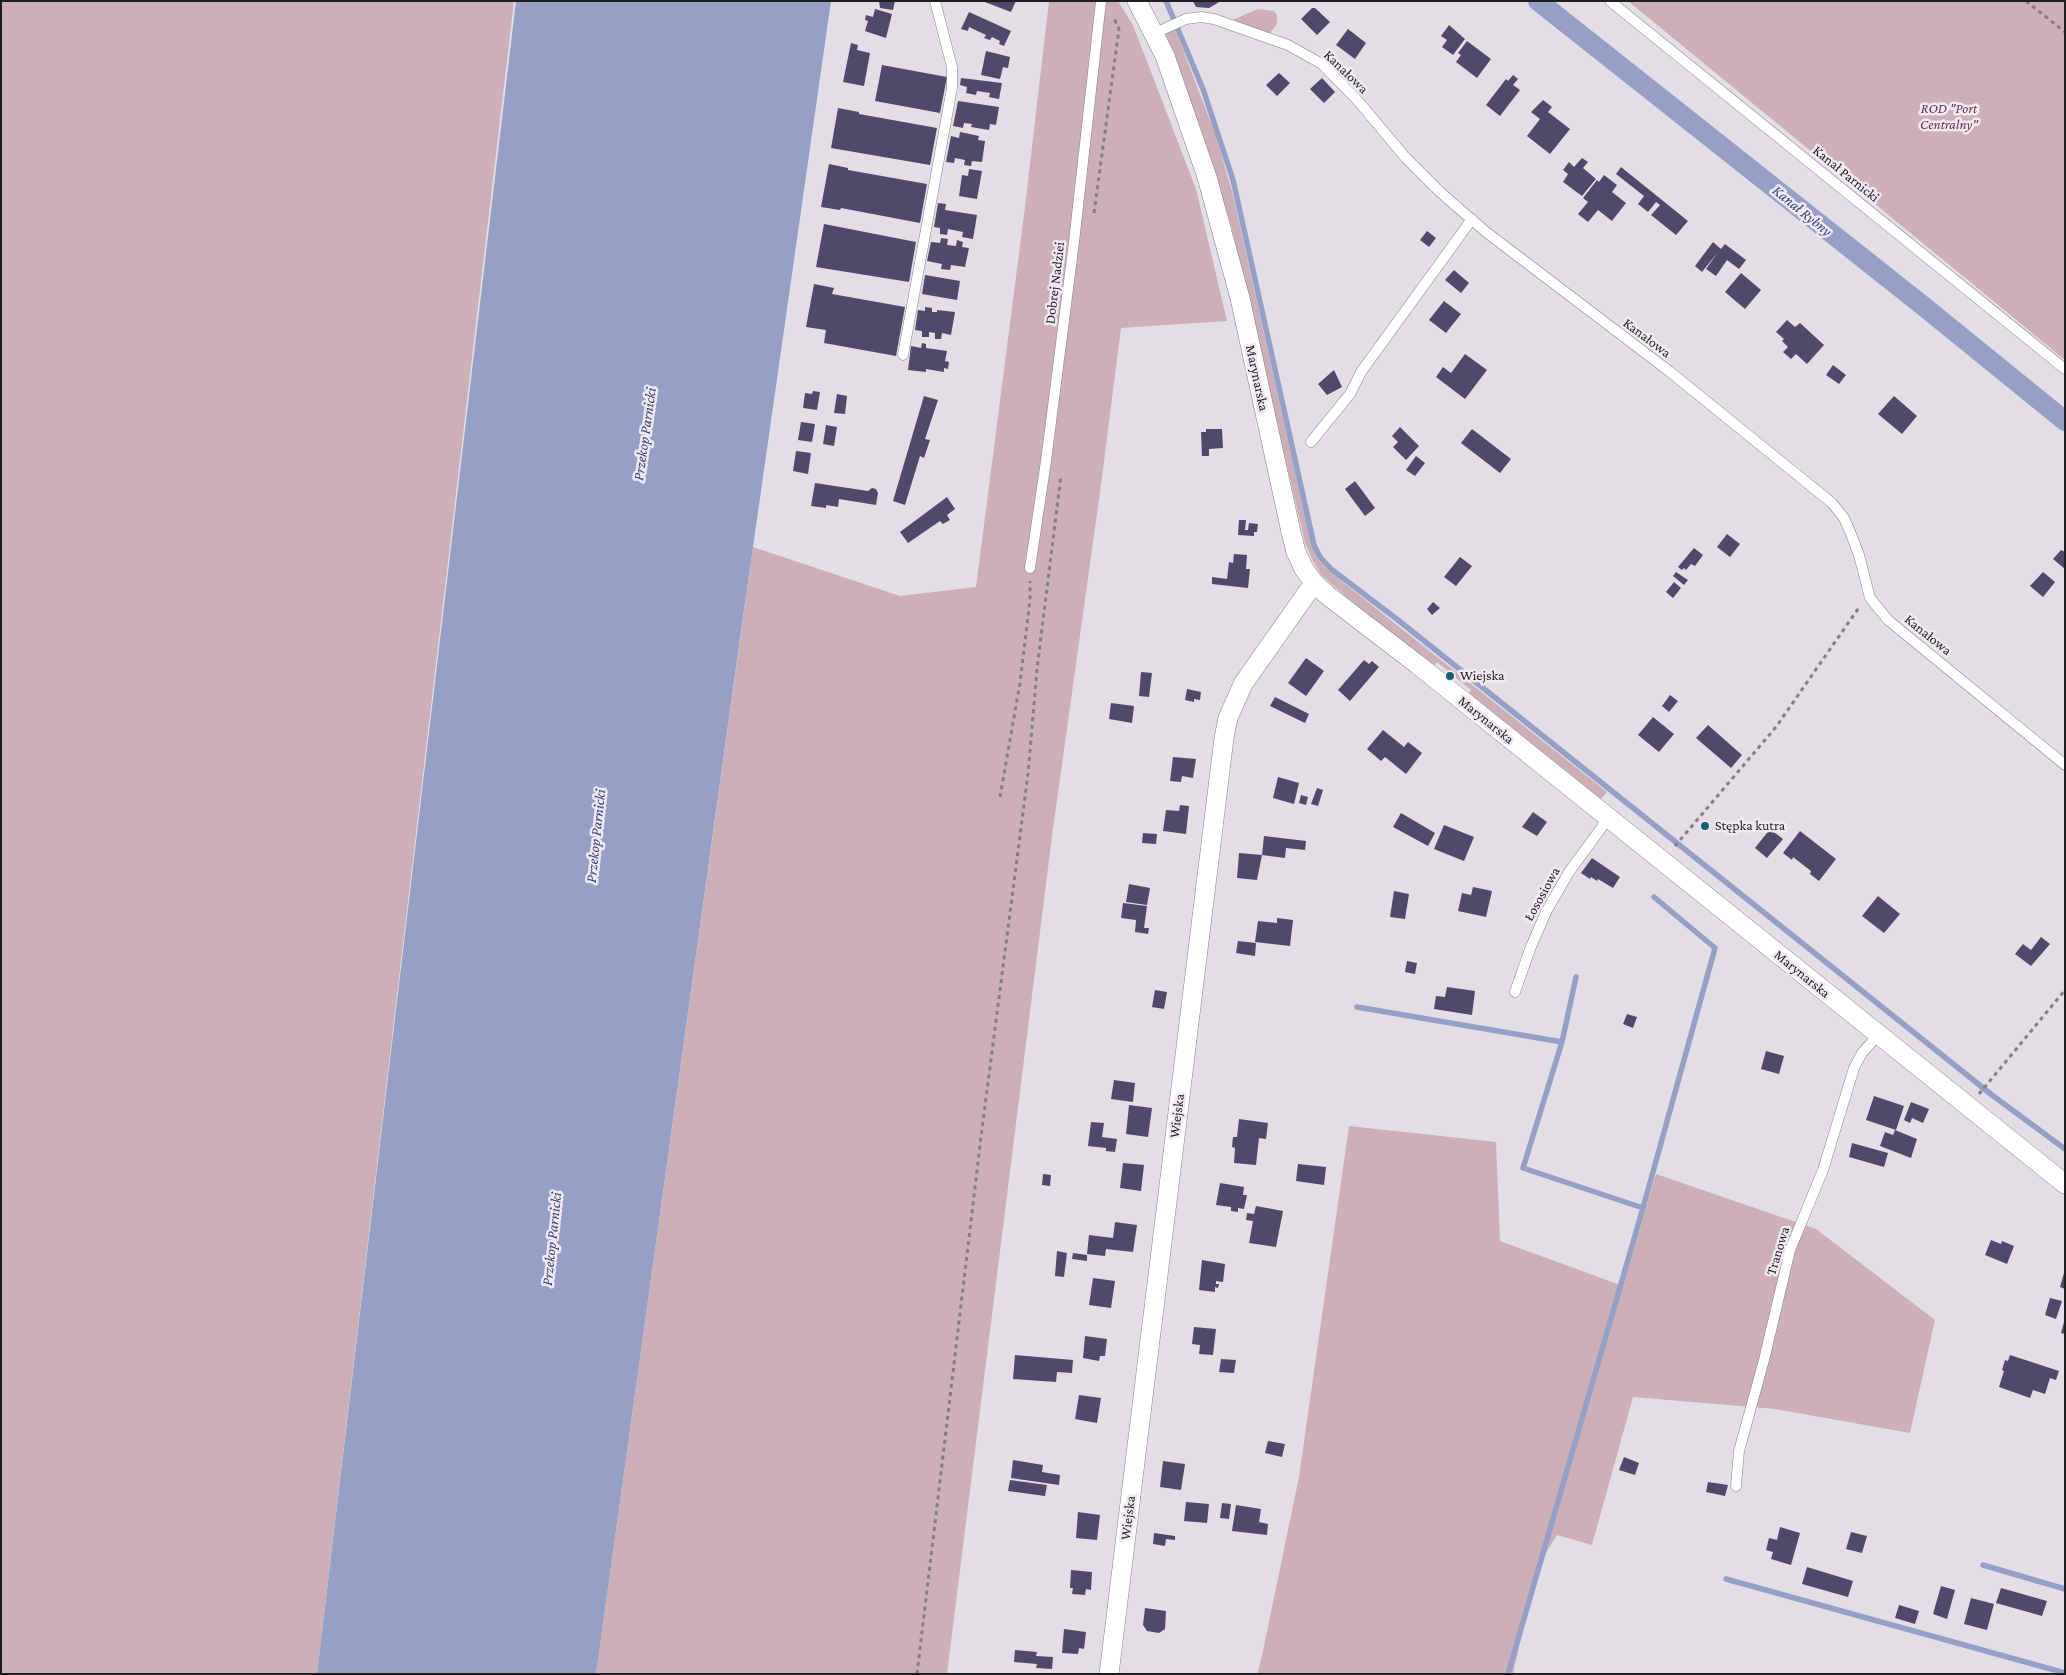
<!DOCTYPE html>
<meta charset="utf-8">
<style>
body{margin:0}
#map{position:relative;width:2066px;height:1675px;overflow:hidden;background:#e3dde6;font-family:"Crimson Pro",serif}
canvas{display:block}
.frame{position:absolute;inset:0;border:2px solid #201d21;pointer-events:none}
</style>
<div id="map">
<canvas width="2066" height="1675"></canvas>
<div class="frame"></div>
</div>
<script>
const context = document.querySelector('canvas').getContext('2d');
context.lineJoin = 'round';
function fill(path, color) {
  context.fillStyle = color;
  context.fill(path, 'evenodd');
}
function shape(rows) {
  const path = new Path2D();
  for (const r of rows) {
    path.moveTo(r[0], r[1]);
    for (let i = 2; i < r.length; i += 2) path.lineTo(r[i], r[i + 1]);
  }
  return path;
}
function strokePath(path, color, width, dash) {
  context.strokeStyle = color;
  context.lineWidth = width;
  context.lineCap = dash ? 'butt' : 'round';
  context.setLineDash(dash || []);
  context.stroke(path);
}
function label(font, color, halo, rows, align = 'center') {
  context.font = font + ' "Crimson Pro",serif';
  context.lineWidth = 5;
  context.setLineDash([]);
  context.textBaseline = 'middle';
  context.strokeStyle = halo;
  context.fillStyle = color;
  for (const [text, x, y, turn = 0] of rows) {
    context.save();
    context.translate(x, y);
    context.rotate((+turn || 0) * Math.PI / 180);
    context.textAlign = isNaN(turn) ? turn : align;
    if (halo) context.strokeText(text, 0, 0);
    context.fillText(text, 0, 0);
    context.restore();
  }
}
const green = shape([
 [1,1,514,1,317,1674,1,1674],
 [1049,1,1118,1,1133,25,1196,189,1227,321,1121,328,1101,485,1052,836,947,1674,596,1674,753,547,900,596,976,587,1025,207],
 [1628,1,2065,1,2065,360],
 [1258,9,1274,11,1277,15,1277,24,1271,32,1268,34,1230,21],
 [1175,29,1216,136,1233,195,1303,507,1314,549,1318,559,1329,571,1607,792,1600,800,1469,693,1471,690,1437,662,1434,666,1373,619,1322,576,1313,561,1305,543,1231,225,1192,104,1165,32],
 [1349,1126,1496,1142,1500,1241,1623,1286,1656,1174,1816,1229,1935,1320,1910,1433,1775,1409,1633,1397,1592,1545,1557,1535,1536,1569,1513,1674,1257,1674,1261,1660,1299,1477]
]);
const water = shape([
 [516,1,831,1,742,624,596,1674,317,1674]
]);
const stream = shape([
 [1166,1,1203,89,1233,180,1314,545,1320,557,1331,569,1398,620,1992,1095,2065,1149],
 [1357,1007,1562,1042,1523,1168,1643,1208],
 [1562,1042,1576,977],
 [1983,1565,2065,1589],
 [1726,1579,2065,1673],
 [1508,1674,1643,1208,1715,948,1654,897]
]);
const canal = shape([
 [1538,1,1922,305,2065,421]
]);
const building = shape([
 [879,1,895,1,893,10,880,8],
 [982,1,1016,1,1011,12],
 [1193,1,1221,1,1209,8,1196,7],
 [1312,8,1315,8,1330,22,1317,35,1301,19],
 [875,9,892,14,886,38,865,31,868,21,865,20,866,15,873,17],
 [969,12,1011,31,1004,46,999,44,1000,41,992,37,990,40,984,38,986,35,969,27,968,31,961,29],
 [1449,25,1465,39,1453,55,1442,47,1447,40,1441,36],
 [1348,29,1366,43,1355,59,1336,45],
 [1467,41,1491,59,1477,78,1456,62,1461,55,1458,53],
 [851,43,858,45,857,50,870,53,864,86,843,82],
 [986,51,1010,57,1008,68,1003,67,1000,79,981,75],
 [882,65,947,77,940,113,875,101],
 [1279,73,1290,83,1277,96,1266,85],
 [1513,75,1518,79,1513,85,1520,90,1500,116,1486,105,1506,79,1508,81],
 [961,78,1002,83,999,99,989,97,990,93,977,91,976,95,966,93,967,87,960,85],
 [1322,78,1335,92,1324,103,1310,89],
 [1543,100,1552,107,1548,112,1570,129,1550,154,1527,136,1540,119,1531,112],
 [958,101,999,107,996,125,990,124,989,130,971,127,972,124,964,123,963,128,953,126],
 [838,108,859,112,859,114,937,128,930,165,831,148],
 [960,132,979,136,978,140,985,141,982,162,972,161,971,166,964,165,965,160,955,158,954,163,946,162,951,136,959,138],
 [1582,158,1588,162,1583,168,1596,179,1582,196,1563,182,1568,174,1563,170,1569,162,1574,167],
 [829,164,848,168,848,170,927,184,920,223,841,208,840,210,821,207],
 [1621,167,1688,221,1676,235,1651,215,1660,205,1656,202,1648,212,1638,204,1644,196,1616,174],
 [969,169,982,171,977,199,959,196,962,175,968,176],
 [1604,175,1617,185,1612,192,1626,203,1612,221,1598,210,1588,222,1578,214,1588,202,1583,198,1597,180,1599,182],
 [938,203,946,204,945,210,977,215,973,239,962,237,963,232,948,229,947,235,940,234,940,228,934,227],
 [824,224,916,242,909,282,816,267],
 [1427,231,1436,238,1429,247,1420,240],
 [941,238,948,239,947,245,956,246,957,240,963,242,962,247,969,248,965,267,951,265,950,270,941,269,942,264,927,261,931,242,940,243],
 [1713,242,1721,249,1725,244,1746,260,1739,269,1727,260,1716,276,1706,269,1718,252,1702,272,1695,266],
 [1454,270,1469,283,1461,293,1445,280],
 [1741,273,1761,290,1745,309,1725,292],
 [925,275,960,281,957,300,922,294],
 [814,284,834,288,832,294,905,307,896,356,824,343,826,330,806,327],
 [1444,301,1461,314,1446,333,1429,320],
 [925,307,932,308,932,312,937,312,937,310,955,312,951,335,942,333,941,339,935,339,935,333,929,332,929,337,922,337,922,331,915,330,918,310,925,311],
 [1787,320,1795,327,1800,323,1824,345,1807,364,1796,354,1791,359,1783,352,1788,347,1782,341,1784,339,1776,332],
 [922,343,926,344,926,348,947,351,945,361,949,362,948,369,944,368,944,372,926,369,926,372,908,370,911,346,921,348],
 [1465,354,1487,370,1465,399,1436,377,1443,367,1451,373],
 [1833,365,1846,375,1839,384,1826,375],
 [1334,370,1342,387,1327,395,1318,384],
 [813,391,820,392,817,410,803,408,805,393,812,394],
 [837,394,847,396,845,414,834,413],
 [924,396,938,400,925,439,930,440,924,458,920,456,905,505,893,501],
 [1894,396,1917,416,1902,434,1878,414],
 [801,422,815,424,812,442,798,440],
 [826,425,837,427,834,446,823,444],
 [1400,427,1419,446,1406,460,1393,447,1398,442,1392,436],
 [1206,429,1222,429,1223,448,1209,449,1209,456,1202,456,1201,432,1206,432],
 [1472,429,1511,459,1500,473,1461,443],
 [796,451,811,453,808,474,793,471],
 [1416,456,1425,463,1415,476,1406,470],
 [1355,481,1375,508,1365,516,1345,489],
 [815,483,868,491,872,488,876,489,878,493,876,505,839,499,838,507,826,505,826,508,811,506],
 [947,497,955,509,947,515,950,520,943,524,940,521,908,543,900,532],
 [1239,520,1246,520,1245,530,1248,530,1249,523,1258,524,1257,532,1254,532,1254,536,1238,535],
 [1727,534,1740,544,1730,557,1717,547],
 [1694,548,1703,555,1695,566,1691,564,1686,570,1684,568,1682,570,1678,567],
 [2061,550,2065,552,2065,569,2053,559],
 [1234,554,1247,555,1246,569,1250,569,1248,588,1212,584,1212,577,1227,579,1229,562,1233,563],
 [1460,557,1472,566,1456,586,1444,577],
 [1676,572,1688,580,1684,585,1673,576],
 [2043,572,2055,582,2043,597,2030,586],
 [1674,582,1681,588,1673,598,1666,592],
 [1433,602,1440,608,1432,615,1427,609],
 [1306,658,1324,671,1306,696,1288,683],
 [1364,660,1369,664,1372,661,1379,667,1350,701,1338,690],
 [1141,672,1152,673,1149,697,1139,696],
 [1187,689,1201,692,1200,700,1194,699,1194,702,1185,700],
 [1670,695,1678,701,1669,712,1662,706],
 [1275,697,1309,714,1305,723,1270,706],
 [1111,703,1134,706,1132,723,1109,719],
 [1653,717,1674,734,1659,752,1638,735],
 [1708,725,1742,755,1731,768,1696,738],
 [1383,730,1404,747,1408,742,1422,753,1406,774,1385,757,1381,761,1367,749],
 [1173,757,1196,759,1193,778,1182,776,1181,782,1170,781],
 [1278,777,1299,783,1294,804,1273,798],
 [1317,788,1323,790,1318,806,1311,804],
 [1301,795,1308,797,1306,805,1299,803],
 [1180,805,1189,806,1186,834,1163,831,1166,810,1179,811],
 [1533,812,1547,822,1537,836,1522,827],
 [1401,813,1435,833,1428,846,1393,827],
 [1444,825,1474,837,1464,861,1434,849],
 [1770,829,1783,839,1767,858,1755,848],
 [1800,831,1836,859,1819,881,1810,874,1811,871,1793,857,1792,860,1783,853],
 [1143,833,1157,834,1156,844,1142,843],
 [1264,836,1306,841,1305,850,1286,848,1285,858,1262,855],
 [1239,853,1262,855,1257,880,1237,878],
 [1592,858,1620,877,1613,888,1598,879,1597,881,1591,877,1590,879,1581,873],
 [1129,884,1150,888,1147,905,1126,902],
 [1473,887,1492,891,1486,917,1458,911,1462,893,1471,895],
 [1394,891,1409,894,1405,919,1390,917],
 [1878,896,1900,914,1884,933,1862,916],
 [1123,903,1147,906,1144,928,1149,928,1148,934,1135,932,1136,920,1121,918],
 [1277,918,1293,920,1290,946,1255,942,1258,921,1277,923],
 [2041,937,2050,944,2031,966,2015,954,2023,944,2031,950],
 [1238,941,1256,943,1255,956,1236,953],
 [1407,961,1417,963,1415,974,1405,972],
 [1447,987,1475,991,1472,1015,1434,1009,1436,996,1445,997],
 [1155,990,1167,992,1164,1009,1152,1007],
 [1627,1014,1637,1017,1633,1028,1623,1024],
 [1766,1051,1784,1056,1779,1074,1761,1069],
 [1114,1080,1135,1083,1133,1102,1111,1099],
 [1874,1096,1904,1106,1896,1130,1866,1120],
 [1911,1102,1929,1109,1923,1123,1912,1118,1910,1123,1904,1120],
 [1129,1105,1152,1108,1148,1137,1126,1134],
 [1239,1119,1268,1123,1266,1139,1259,1138,1256,1165,1234,1163,1235,1148,1232,1147,1233,1137,1237,1137],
 [1091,1122,1104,1123,1102,1137,1117,1139,1115,1152,1106,1151,1106,1148,1088,1146],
 [1895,1130,1917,1139,1911,1158,1880,1146,1885,1132,1893,1135],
 [1852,1143,1888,1153,1884,1167,1849,1157],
 [1123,1163,1144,1165,1141,1191,1120,1188],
 [1298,1164,1326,1167,1324,1185,1296,1181],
 [1043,1174,1051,1175,1050,1186,1042,1185],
 [1220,1183,1244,1187,1243,1195,1247,1195,1244,1209,1238,1208,1238,1212,1231,1211,1231,1207,1216,1205],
 [1256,1206,1283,1211,1276,1247,1249,1243,1253,1221,1246,1220,1247,1213,1254,1214],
 [1115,1222,1137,1225,1133,1252,1106,1249,1105,1256,1087,1254,1089,1235,1113,1238],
 [1991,1240,2001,1244,2002,1241,2014,1246,2007,1264,1985,1255],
 [1057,1251,1067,1253,1064,1277,1055,1276],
 [1073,1253,1087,1255,1087,1261,1072,1259],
 [1202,1260,1225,1264,1223,1282,1216,1281,1216,1284,1219,1284,1218,1288,1215,1287,1215,1292,1199,1290],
 [2064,1273,2065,1273,2065,1289,2060,1287],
 [1093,1278,1115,1281,1111,1308,1089,1305],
 [2050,1298,2062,1301,2056,1319,2045,1315],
 [2064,1322,2065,1322,2065,1334,2061,1333],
 [1194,1327,1216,1329,1213,1355,1199,1354,1200,1345,1192,1344],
 [1085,1336,1107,1339,1105,1356,1100,1356,1099,1361,1083,1358],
 [1015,1355,1073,1360,1072,1373,1057,1372,1056,1382,1013,1379],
 [2010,1355,2059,1371,2056,1380,2050,1378,2045,1394,2033,1390,2030,1398,1999,1387,2004,1371,2002,1370,2005,1360,2008,1361],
 [1221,1359,1236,1360,1234,1373,1219,1372],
 [1079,1395,1101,1398,1097,1423,1075,1419],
 [1268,1441,1285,1444,1282,1457,1265,1453],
 [1624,1457,1639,1463,1635,1475,1619,1470],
 [1013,1460,1043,1465,1042,1472,1060,1475,1059,1485,1011,1478],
 [1163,1461,1185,1464,1181,1490,1160,1487],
 [1010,1480,1047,1485,1045,1496,1008,1491],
 [1708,1482,1728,1485,1725,1496,1706,1492],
 [1186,1502,1209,1504,1207,1523,1184,1521],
 [1222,1503,1231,1504,1229,1519,1220,1518],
 [1236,1505,1261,1509,1259,1522,1268,1524,1267,1535,1232,1531],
 [1078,1512,1100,1515,1097,1540,1076,1538],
 [1780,1527,1800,1533,1791,1565,1771,1559,1773,1552,1766,1550,1769,1538,1777,1540],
 [1851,1532,1867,1536,1862,1553,1846,1549],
 [1154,1533,1175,1536,1175,1540,1166,1539,1165,1546,1153,1544],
 [1807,1567,1853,1581,1848,1597,1802,1584],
 [1071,1570,1092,1572,1091,1590,1086,1589,1085,1595,1072,1594,1073,1588,1070,1588],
 [1941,1586,1955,1590,1947,1619,1933,1614],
 [2001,1588,2047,1601,2042,1616,1996,1603],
 [1971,1598,1994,1604,1987,1630,1964,1624],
 [1899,1605,1919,1611,1915,1624,1895,1618],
 [1145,1608,1166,1611,1165,1629,1159,1633,1147,1631,1143,1625],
 [1064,1629,1086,1632,1084,1649,1079,1648,1078,1654,1062,1653],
 [1015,1650,1037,1652,1036,1656,1053,1657,1052,1669,1036,1668,1037,1664,1014,1662]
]);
const path = shape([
 [2026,1,2065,32],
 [1094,213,1119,29,1114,18],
 [1000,797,1020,683,1030,600,1030,581],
 [1675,846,1776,727,1860,606],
 [1979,1094,2065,990],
 [917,1674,982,1129,1028,774,1037,669,1061,475]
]);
const lane = shape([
 [1610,1,2065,369],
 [1155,33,1186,19,1201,17,1214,19,1288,45,1322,64,1359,102,1405,157,1440,192,1486,232,1669,371,1832,503,1844,518,1851,534,1859,555,1870,598,1888,620,2065,765],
 [903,355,952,88,952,67,935,1],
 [1311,442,1350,394,1361,372,1472,219],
 [1030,568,1046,461,1074,242,1101,1],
 [1515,992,1530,949,1546,912,1569,872,1602,827,1605,816],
 [1736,1486,1739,1451,1764,1360,1790,1250,1823,1170,1854,1068,1862,1053,1878,1035]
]);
const street = shape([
 [1137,1,1165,56,1207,177,1240,298,1291,532,1296,552,1304,569,1314,583,1327,595,1417,664,2065,1184],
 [1109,1674,1224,738,1228,718,1243,684,1314,583]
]);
const markers = [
 [1450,676,5,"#13626b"],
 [1705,826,5,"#13626b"]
];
const streetNames = [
 ["Kanałowa",1346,72,44],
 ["Kanał Parnicki",1846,174,39],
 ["Dobrej Nadziei",1055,283,-83],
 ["Kanałowa",1647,338,37],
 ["Marynarska",1257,378,78],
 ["Kanałowa",1928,635,39],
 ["Marynarska",1486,720,39],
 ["Łososiowa",1542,894,-61],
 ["Marynarska",1802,974,39],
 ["Wiejska",1177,1116,-83],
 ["Tranowa",1778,1251,-73],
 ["Wiejska",1128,1518,-83]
];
const parkNames = [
 ["ROD \"Port",1949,109],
 ["Centralny\"",1949,125]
];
const poiNames = [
 ["Wiejska",1460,676],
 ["Stępka kutra",1715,826]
];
const waterNames = [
 ["Kanał Rybny",1802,211,39],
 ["Przekop Parnicki",645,434,-82],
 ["Przekop Parnicki",596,836,-84],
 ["Przekop Parnicki",552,1239,-84]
];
fill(green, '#cdb0b7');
fill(water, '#96a0c7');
strokePath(stream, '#96a0c7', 5.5);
strokePath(canal, '#96a0c7', 20);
fill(building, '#51496c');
strokePath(lane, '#868089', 11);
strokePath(street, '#868089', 20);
strokePath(path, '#837f85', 3, [4, 4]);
strokePath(lane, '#fff', 10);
strokePath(street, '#fff', 19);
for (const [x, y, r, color] of markers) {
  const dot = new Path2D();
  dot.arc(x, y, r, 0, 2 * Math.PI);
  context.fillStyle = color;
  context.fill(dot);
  strokePath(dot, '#f1eaf3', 2);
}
label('14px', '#201d21', '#f1eaf3', streetNames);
label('italic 14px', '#6e3247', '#f1eaf3', parkNames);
label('14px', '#201d21', '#f1eaf3', poiNames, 'left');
label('italic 15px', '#364275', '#f1eaf3', waterNames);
</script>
